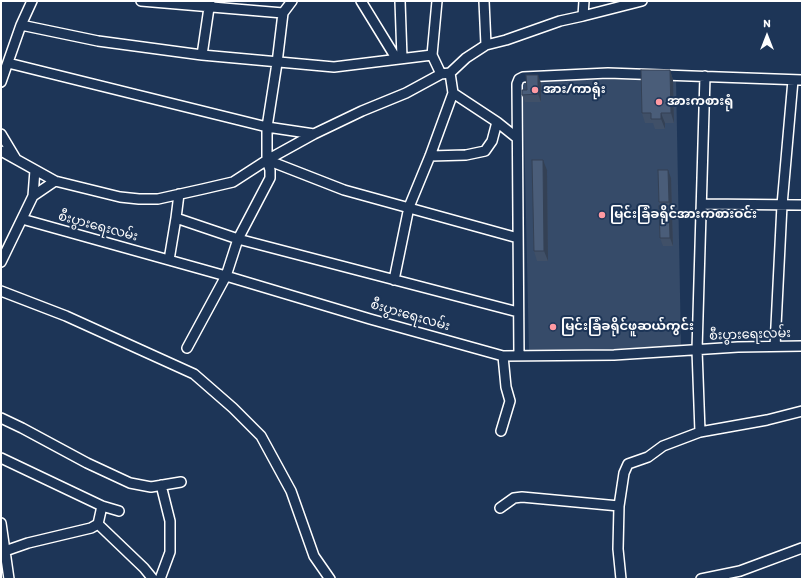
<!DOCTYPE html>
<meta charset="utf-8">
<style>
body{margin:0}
#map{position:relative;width:803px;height:580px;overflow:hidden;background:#1d3557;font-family:Itim,sans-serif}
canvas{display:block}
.frame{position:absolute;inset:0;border:2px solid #fff;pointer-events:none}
.north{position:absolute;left:747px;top:16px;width:40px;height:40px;-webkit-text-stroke:3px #1d3557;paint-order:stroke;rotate:0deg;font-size:11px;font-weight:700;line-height:16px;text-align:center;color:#fff}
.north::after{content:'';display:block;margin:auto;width:14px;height:18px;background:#fff;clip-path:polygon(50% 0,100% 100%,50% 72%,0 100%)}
</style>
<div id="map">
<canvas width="803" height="580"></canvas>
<div class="frame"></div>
<div class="north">N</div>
</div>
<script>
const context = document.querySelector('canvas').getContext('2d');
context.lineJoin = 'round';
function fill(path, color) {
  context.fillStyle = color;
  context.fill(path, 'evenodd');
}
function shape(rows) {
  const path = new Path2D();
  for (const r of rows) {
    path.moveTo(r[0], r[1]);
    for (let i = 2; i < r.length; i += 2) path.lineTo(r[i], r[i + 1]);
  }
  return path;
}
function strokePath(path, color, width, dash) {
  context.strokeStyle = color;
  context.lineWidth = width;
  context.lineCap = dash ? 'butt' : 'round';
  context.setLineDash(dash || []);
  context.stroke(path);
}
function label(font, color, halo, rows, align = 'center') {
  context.font = font + ' Itim,"Noto Sans Myanmar",sans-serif';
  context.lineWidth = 4;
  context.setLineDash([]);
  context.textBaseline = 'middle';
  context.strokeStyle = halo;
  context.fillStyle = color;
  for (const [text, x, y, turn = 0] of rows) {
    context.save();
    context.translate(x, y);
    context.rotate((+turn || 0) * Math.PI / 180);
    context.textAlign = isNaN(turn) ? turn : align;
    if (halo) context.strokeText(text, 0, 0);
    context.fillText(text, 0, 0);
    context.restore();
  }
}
const green = shape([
 [676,78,681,348,529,352,523,81]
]);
const minor = shape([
 [141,1,283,13],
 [361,1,396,58],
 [400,1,402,58],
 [437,1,432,55,441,74],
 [484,1,486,45],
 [583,16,584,1],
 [21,25,98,41,202,55,334,67,432,55],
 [202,55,210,1],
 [8,63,267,127,314,134],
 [1,82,21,25,32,1],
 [453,93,497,122,517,138],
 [1,134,16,159],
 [1,151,55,181,120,197,139,199,158,199,203,189,233,182,267,160,314,134,362,111,406,93,441,74,450,73,466,58,486,45,506,40,560,21,583,16,642,1],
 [430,156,466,155,485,151,492,141,497,122],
 [267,160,344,190,518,238],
 [33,196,35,170],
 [702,204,802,205],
 [176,218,238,239,518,312],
 [22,219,226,276,370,319,503,356,614,355,738,347,802,346],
 [169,260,176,218,179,194],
 [1,262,33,196,55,181],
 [394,280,409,207,430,156,453,93,450,73],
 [1,291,66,316,194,374,233,408,261,436,291,491,314,556,330,579],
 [775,346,782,205,793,80],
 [187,348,226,276,238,239,270,178,270,170,267,160,267,127,277,63,283,13,292,1],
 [519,356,517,84,519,79,523,77,608,73,802,80],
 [1,418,22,428,87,463,130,483,151,487,181,482],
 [501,431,510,401,506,387,503,356],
 [700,432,697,350,705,76],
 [1,458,102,506,119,511],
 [500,508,514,498,522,497,619,506],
 [1,523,9,579],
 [98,524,144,568,153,579],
 [5,551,28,543,91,528,98,524,102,506],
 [160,579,170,552,170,521,161,485],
 [621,579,618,549,619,506,624,473,628,464,648,457,663,446,700,432,767,420,802,411],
 [701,579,740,571,802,548]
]);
const wall = shape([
 [670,70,673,80,674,123,665,123,665,129,655,129,653,123,645,123,642,113],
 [541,83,541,102,525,102,522,95,527,90],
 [547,170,548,261,537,261,534,251],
 [671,178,672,210,670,210,672,214,673,246,663,246,660,238,660,206,659,202]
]);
const shadedWall = shape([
 [670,70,673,80,674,123,671,113],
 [538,75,541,83,541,102,538,94],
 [661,113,665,123,665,129,661,119],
 [543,160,547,170,548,261,544,251],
 [668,170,671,178,672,210,669,202],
 [669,206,672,214,673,246,670,238]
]);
const building = shape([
 [641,70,670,70,671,113,661,113,661,119,651,119,651,113,642,113,641,70],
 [526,75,538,75,538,94,522,95,522,90,527,90,526,75],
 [532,160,543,160,544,251,534,251,532,160],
 [658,170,668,170,669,202,659,202,658,170],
 [659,206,669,206,670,238,660,238,659,206]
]);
const markers = [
 [535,90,4,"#ff9aa2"],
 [659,102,4,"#ff9aa2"],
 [602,215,4,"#ff9aa2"],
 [553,327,4,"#ff9aa2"]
];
const poiNames = [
 ["အား/ကာရုံး",543,90],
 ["အားကစားရုံ",667,102],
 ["မြင်းခြံခရိုင်အားကစားဝင်း",610,215],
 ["မြင်းခြံခရိုင်ဖူဆယ်ကွင်း",561,327]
];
const streetNames = [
 ["စီးပွားရေးလမ်း",98,227,15],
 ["စီးပွားရေးလမ်း",410,316,16],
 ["စီးပွားရေးလမ်း",750,335,-2]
];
fill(green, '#364b69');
strokePath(minor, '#fff', 12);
strokePath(minor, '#1d3557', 9);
fill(wall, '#405068');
fill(shadedWall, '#344155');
fill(building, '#4a5d79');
strokePath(building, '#344155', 1);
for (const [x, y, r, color] of markers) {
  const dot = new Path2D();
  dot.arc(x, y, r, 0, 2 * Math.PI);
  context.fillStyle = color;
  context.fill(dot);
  strokePath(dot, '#1d3557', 1.5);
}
label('bold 13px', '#fff', '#1d3557', poiNames, 'left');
label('13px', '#fff', '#1d3557', streetNames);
</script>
